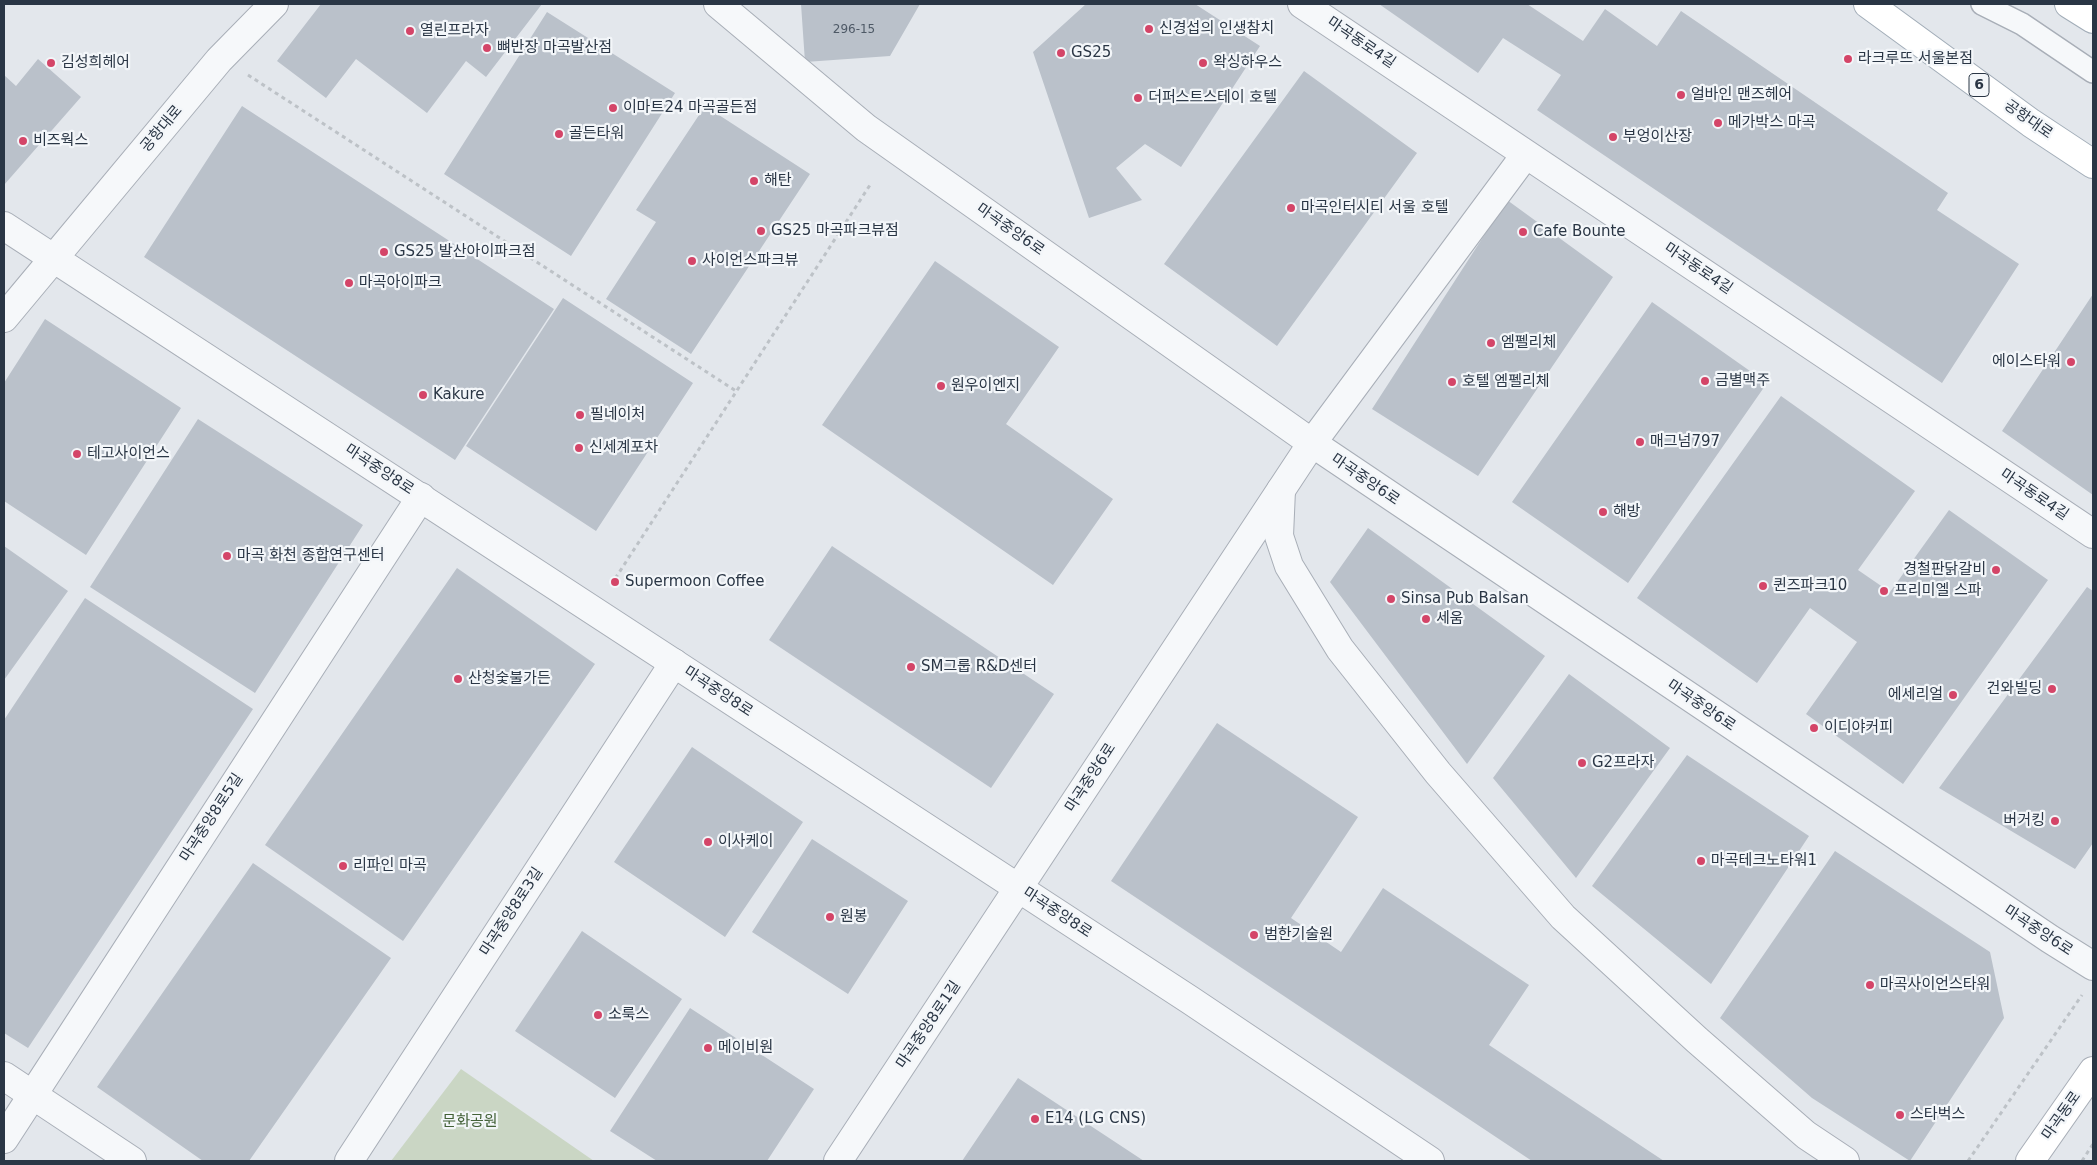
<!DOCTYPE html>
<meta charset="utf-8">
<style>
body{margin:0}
#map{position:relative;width:2097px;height:1165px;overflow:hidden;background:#e3e7ec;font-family:"DejaVu Sans",sans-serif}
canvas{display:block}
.frame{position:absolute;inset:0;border:5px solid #2a3645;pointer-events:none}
</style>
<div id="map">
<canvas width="2097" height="1165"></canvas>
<div class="frame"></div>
</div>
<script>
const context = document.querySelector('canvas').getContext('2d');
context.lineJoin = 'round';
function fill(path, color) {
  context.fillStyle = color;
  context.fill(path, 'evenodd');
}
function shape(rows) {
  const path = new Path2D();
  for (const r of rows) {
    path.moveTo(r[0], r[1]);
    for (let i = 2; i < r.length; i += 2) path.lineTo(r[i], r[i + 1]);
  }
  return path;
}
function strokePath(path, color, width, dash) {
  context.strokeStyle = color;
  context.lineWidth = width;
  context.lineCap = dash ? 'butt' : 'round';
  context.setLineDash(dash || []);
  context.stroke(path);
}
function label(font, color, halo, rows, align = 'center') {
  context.font = font + ' "DejaVu Sans","Noto Sans KR",sans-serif';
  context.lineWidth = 4.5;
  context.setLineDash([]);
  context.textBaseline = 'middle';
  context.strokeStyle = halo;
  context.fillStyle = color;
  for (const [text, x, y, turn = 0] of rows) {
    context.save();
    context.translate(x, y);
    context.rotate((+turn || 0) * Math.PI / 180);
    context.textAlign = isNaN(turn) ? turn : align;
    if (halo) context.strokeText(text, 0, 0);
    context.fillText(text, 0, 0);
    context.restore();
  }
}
const green = shape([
 [461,1069,594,1161,391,1161]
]);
const building = shape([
 [321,4,542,4,486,77,466,61,427,113,356,59,326,98,277,61],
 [801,4,920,4,890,56,805,62],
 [1086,4,1195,4,1260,46,1181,167,1145,144,1116,168,1142,200,1089,218,1033,52],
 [1379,4,1527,4,1583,41,1605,9,1657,46,1681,11,1948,193,1937,210,2019,264,1942,383,1537,110,1561,75,1503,38,1478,73],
 [547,12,675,93,571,256,444,174],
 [38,59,81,97,4,185,4,75,16,86],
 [1304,71,1417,153,1277,346,1164,264],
 [242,106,554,309,455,460,144,257],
 [705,106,810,174,691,354,606,299,656,222,636,210],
 [1507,200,1613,277,1478,476,1372,409],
 [935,261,1059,347,1006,424,1113,499,1053,585,822,425],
 [2093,294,2093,495,2002,431],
 [563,298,693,383,596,531,466,446],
 [1652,302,1767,383,1628,583,1512,502],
 [45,319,181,408,86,555,4,501,4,383],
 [1781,396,1915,491,1858,570,1890,592,1949,510,2048,580,1903,784,1806,714,1857,642,1810,608,1757,683,1637,598],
 [198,419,363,525,255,693,90,587],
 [1368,528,1545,656,1467,764,1330,582],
 [4,546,68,591,4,680],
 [832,546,1054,694,991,788,769,640],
 [457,568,595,664,403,941,265,845],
 [2087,587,2093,591,2093,843,2075,869,1939,788],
 [85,598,253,709,28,1048,4,1033,4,720],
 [1569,674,1670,748,1576,878,1493,778],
 [1217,723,1358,817,1291,918,1341,952,1383,888,1529,985,1489,1045,1664,1161,1532,1161,1111,881],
 [692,747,803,822,725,937,614,862],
 [1687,755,1809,836,1711,984,1592,886],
 [812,839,908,901,848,994,752,932],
 [1835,851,1990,952,2004,1018,1910,1161,1812,1098,1720,1018],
 [253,863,391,958,249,1161,203,1161,97,1087],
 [582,931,682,999,615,1098,515,1031],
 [690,1008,814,1089,767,1161,657,1161,610,1131],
 [1018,1078,1144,1161,962,1161]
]);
const path = shape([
 [248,75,736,391],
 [611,585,870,185],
 [1968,1161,2082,995],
 [2082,1161,2093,1144]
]);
const service = shape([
 [1982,4,2022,24,2093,72]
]);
const pedestrian = shape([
 [1281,490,1279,536,1289,566,1340,649,1438,773,1563,917,1697,1040,1806,1135,1845,1161],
 [4,1076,132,1161]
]);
const minor = shape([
 [4,1139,421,497],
 [349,1161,674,663]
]);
const tertiary = shape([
 [718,4,866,128,1312,443,2050,939,2093,966],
 [1302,4,2093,534],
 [4,226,1190,1000,1430,1161],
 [4,318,219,60,274,4],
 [838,1161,1312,443,1526,154]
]);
const secondary = shape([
 [2030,1161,2093,1071]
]);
const primary = shape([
 [1868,4,2031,123,2093,164],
 [2069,4,2093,19]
]);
const markers = [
 [1149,29,5,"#d44568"],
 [410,31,5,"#d44568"],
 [487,48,5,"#d44568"],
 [1061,53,5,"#d44568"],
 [1848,59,5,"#d44568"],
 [51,63,5,"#d44568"],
 [1203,63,5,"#d44568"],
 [1681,95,5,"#d44568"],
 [1138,98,5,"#d44568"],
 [613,108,5,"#d44568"],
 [1718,123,5,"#d44568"],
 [559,134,5,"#d44568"],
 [1613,137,5,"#d44568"],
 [23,141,5,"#d44568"],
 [754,181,5,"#d44568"],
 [1291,208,5,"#d44568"],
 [761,231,5,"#d44568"],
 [1523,232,5,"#d44568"],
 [384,252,5,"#d44568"],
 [692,261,5,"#d44568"],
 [349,283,5,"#d44568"],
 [1491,343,5,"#d44568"],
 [2071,362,5,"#d44568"],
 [1705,381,5,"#d44568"],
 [1452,382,5,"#d44568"],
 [941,386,5,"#d44568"],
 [423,395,5,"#d44568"],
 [580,415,5,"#d44568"],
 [1640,442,5,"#d44568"],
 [579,448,5,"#d44568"],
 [77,454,5,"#d44568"],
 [1603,512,5,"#d44568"],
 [227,556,5,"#d44568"],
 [1996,570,5,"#d44568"],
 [615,582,5,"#d44568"],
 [1763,586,5,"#d44568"],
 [1884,591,5,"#d44568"],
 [1391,599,5,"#d44568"],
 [1426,619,5,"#d44568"],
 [911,667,5,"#d44568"],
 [458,679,5,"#d44568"],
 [2052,689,5,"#d44568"],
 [1953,695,5,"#d44568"],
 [1814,728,5,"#d44568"],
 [1582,763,5,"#d44568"],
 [2055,821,5,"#d44568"],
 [708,842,5,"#d44568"],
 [1701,861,5,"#d44568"],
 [343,866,5,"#d44568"],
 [830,917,5,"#d44568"],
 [1254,935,5,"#d44568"],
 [1870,985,5,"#d44568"],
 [598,1015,5,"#d44568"],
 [708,1048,5,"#d44568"],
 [1900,1115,5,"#d44568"],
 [1035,1119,5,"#d44568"]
];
const numberNames = [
 ["296-15",854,30]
];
const shields = [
 [1979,85,20]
];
const shieldNames = [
 ["6",1979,85]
];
const poiNames = [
 ["신경섭의 인생참치",1159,29],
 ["열린프라자",420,31],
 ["뼈반장 마곡발산점",497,48],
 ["GS25",1071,53],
 ["라크루뜨 서울본점",1858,59],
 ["김성희헤어",61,63],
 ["왁싱하우스",1213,63],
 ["얼바인 맨즈헤어",1691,95],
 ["더퍼스트스테이 호텔",1148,98],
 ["이마트24 마곡골든점",623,108],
 ["메가박스 마곡",1728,123],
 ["골든타워",569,134],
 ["부엉이산장",1623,137],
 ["비즈웍스",33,141],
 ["해탄",764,181],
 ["마곡인터시티 서울 호텔",1301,208],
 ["GS25 마곡파크뷰점",771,231],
 ["Cafe Bounte",1533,232],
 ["GS25 발산아이파크점",394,252],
 ["사이언스파크뷰",702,261],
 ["마곡아이파크",359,283],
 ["엠펠리체",1501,343],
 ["에이스타워",2061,362,"right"],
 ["금별맥주",1715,381],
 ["호텔 엠펠리체",1462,382],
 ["원우이엔지",951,386],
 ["Kakure",433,395],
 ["필네이처",590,415],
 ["매그넘797",1650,442],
 ["신세계포차",589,448],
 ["테고사이언스",87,454],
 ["해방",1613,512],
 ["마곡 화천 종합연구센터",237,556],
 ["경철판닭갈비",1986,570,"right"],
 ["Supermoon Coffee",625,582],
 ["퀸즈파크10",1773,586],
 ["프리미엘 스파",1894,591],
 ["Sinsa Pub Balsan",1401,599],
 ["세움",1436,619],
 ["SM그룹 R&D센터",921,667],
 ["산청숯불가든",468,679],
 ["건와빌딩",2042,689,"right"],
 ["에세리얼",1943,695,"right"],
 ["이디야커피",1824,728],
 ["G2프라자",1592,763],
 ["버거킹",2045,821,"right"],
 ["이사케이",718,842],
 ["마곡테크노타워1",1711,861],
 ["리파인 마곡",353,866],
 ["원봉",840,917],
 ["범한기술원",1264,935],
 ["마곡사이언스타워",1880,985],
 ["소룩스",608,1015],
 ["메이비원",718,1048],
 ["스타벅스",1910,1115],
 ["E14 (LG CNS)",1045,1119]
];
const streetNames = [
 ["마곡동로4길",1361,43,34],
 ["공항대로",2028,120,35],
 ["공항대로",162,129,-50],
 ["마곡중앙6로",1010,230,35],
 ["마곡동로4길",1698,269,34],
 ["마곡중앙8로",379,470,33],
 ["마곡중앙6로",1365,480,34],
 ["마곡동로4길",2034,495,34],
 ["마곡중앙8로",718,692,33],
 ["마곡중앙6로",1701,706,34],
 ["마곡중앙6로",1091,778,-57],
 ["마곡중앙8로5길",212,818,-57],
 ["마곡중앙8로3길",512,912,-57],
 ["마곡중앙8로",1057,913,33],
 ["마곡중앙6로",2038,931,33],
 ["마곡중앙8로1길",929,1025,-56],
 ["마곡동로",2062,1116,-55]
];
const parkNames = [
 ["문화공원",470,1122]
];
fill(green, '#cad6c4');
fill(building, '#bac1ca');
strokePath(service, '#a8aeb7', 24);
strokePath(pedestrian, '#a8aeb7', 30);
strokePath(minor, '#a8aeb7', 30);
strokePath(tertiary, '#a8aeb7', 30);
strokePath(secondary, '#a8aeb7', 30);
strokePath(primary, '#a2adb8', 30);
strokePath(path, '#bdc2c7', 3, [4, 4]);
strokePath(service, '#f6f8fa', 21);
strokePath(pedestrian, '#f6f8fa', 28);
strokePath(minor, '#f6f8fa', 28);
strokePath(tertiary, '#f6f8fa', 28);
strokePath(secondary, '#fff', 28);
strokePath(primary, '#fff', 28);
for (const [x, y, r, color] of markers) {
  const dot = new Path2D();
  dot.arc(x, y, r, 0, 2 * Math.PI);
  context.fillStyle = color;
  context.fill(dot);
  strokePath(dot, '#f3f6f9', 2);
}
label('12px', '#4e5966', null, numberNames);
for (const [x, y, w] of shields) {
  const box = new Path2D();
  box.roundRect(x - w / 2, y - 11.5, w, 23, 4);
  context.fillStyle = '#f3f6f9';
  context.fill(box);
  strokePath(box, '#2a3645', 1);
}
label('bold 14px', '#2a3645', null, shieldNames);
label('15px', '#2a3645', '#f3f6f9', poiNames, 'left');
label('15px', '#2a3645', '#f3f6f9', streetNames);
label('15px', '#436137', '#f3f6f9', parkNames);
</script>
